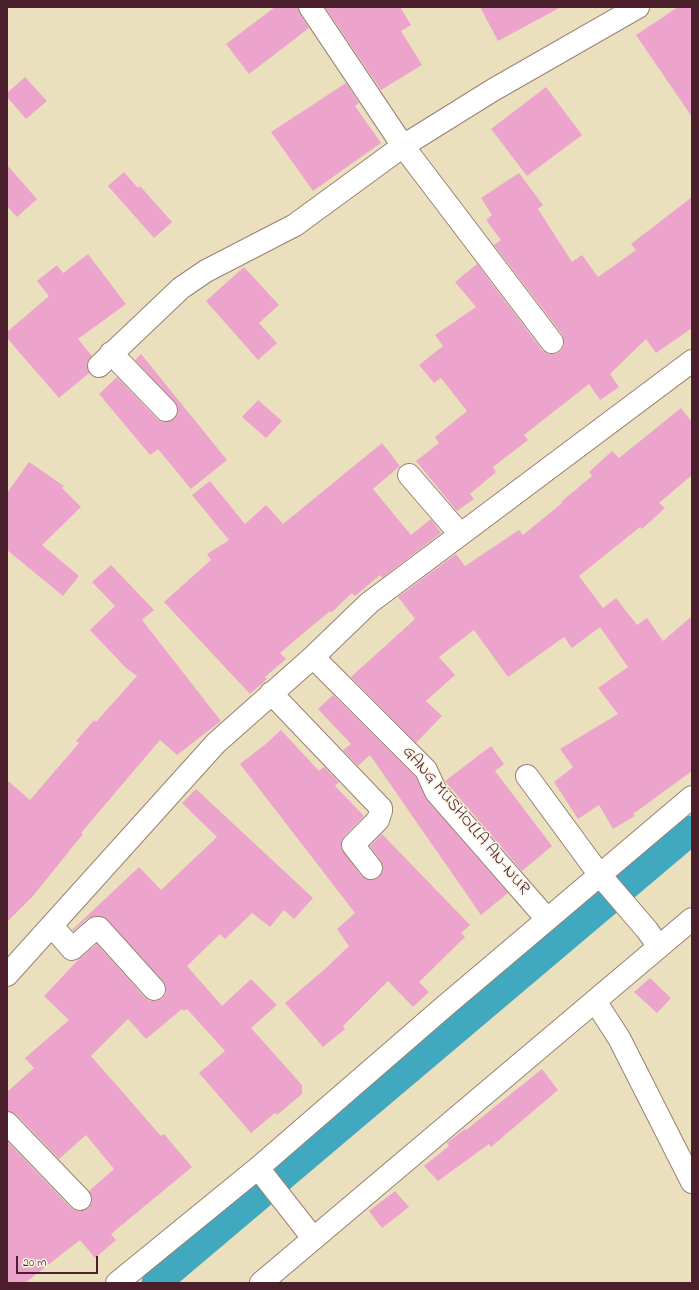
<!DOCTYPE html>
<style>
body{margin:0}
#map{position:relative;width:699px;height:1290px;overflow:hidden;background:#eae0bd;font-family:"Indie Flower",sans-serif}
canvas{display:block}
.frame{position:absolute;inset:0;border:8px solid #4a1f2b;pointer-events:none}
.scale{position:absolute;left:16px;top:1256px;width:82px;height:18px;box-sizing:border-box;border:2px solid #4a1f2b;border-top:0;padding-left:5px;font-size:12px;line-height:14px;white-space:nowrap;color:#4a1f2b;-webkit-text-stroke:3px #fcf5e5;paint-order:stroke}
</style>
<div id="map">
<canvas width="699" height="1290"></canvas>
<div class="frame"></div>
<div class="scale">20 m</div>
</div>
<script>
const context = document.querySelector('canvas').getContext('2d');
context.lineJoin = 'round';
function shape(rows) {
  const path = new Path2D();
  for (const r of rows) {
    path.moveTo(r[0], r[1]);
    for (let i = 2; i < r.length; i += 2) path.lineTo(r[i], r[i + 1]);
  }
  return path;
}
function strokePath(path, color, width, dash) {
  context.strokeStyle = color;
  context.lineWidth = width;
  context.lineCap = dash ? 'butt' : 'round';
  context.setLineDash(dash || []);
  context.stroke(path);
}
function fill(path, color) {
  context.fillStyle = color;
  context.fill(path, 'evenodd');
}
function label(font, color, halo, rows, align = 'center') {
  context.font = font + ' "Indie Flower",sans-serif';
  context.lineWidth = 3;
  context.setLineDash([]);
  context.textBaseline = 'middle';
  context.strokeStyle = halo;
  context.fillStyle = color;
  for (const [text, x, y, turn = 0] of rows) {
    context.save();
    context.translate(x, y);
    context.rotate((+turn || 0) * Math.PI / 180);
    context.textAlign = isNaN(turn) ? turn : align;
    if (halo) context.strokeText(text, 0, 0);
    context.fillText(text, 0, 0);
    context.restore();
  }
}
const canal = shape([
 [156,1283,692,830]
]);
const building = shape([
 [275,7,298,7,300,14,309,28,249,74,226,44],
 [325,7,400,7,411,25,401,31,422,65,381,90],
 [480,7,561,7,498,41],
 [678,7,692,7,692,117,636,35],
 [25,77,47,101,26,119,7,97,7,93],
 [346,83,359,103,355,106,381,143,313,191,271,132],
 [546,87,582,135,527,176,491,129],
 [7,165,37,199,17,217,7,206],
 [124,172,138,188,140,186,172,222,154,238,108,186],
 [519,173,543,205,538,209,572,262,582,255,598,277,636,250,631,244,692,197,692,328,656,353,646,339,610,374,619,387,600,400,589,384,524,435,528,440,493,467,496,472,470,494,474,499,457,511,416,461,439,443,435,437,467,411,441,378,434,383,419,365,443,346,435,335,476,307,455,282,477,264,542,350,548,354,554,354,560,352,564,346,564,340,562,334,494,245,501,240,486,220,492,215,481,198],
 [88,254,126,304,78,339,92,356,87,363,89,373,59,398,7,338,7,332,49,296,37,281,57,265,63,273],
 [244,267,279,305,259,323,277,343,258,360,206,301],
 [141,354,227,460,191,489,158,449,150,455,99,394,117,377,157,419,163,422,169,422,174,419,178,414,178,407,135,360],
 [258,400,282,421,266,438,242,417],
 [681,408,692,422,692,475,659,503,665,508,642,529,640,527,579,576,603,608,616,598,637,625,647,618,663,641,692,616,692,771,633,814,635,816,613,829,599,805,578,819,554,782,573,767,560,749,618,714,598,688,628,667,600,627,572,648,564,637,508,677,474,630,439,657,455,675,426,701,442,716,416,743,351,677,415,619,398,597,456,554,465,566,519,530,523,535,562,503,561,502,592,476,589,472,612,451,619,458],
 [382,443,400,466,373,489,411,535,431,519,441,533,382,578,380,575,355,596,352,593,331,613,330,611,280,653,286,659,265,677,267,679,250,694,164,602,211,560,207,554,229,540,192,495,210,481,245,524,266,505,283,524],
 [29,462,64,486,62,488,81,507,42,545,79,576,63,596,7,550,7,493],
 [111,565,154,610,142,620,221,721,177,755,160,740,81,833,83,834,33,896,7,922,7,780,30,800,79,743,76,741,94,720,96,722,137,676,126,668,90,630,115,606,92,582],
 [333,695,416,777,427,800,508,893,481,915,370,755,358,766,343,750,351,744,318,709],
 [281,730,319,771,324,767,339,782,335,786,364,816,344,836,341,847,361,876,366,879,372,880,378,878,382,873,383,867,381,861,370,846,382,834,470,925,461,933,465,937,419,982,429,992,413,1007,388,981,343,1026,345,1029,323,1047,285,1003,325,969,349,946,337,929,355,913,240,764,267,743],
 [491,746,504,764,495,771,552,846,522,871,445,781],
 [196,789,313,898,294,919,284,910,270,927,252,913,225,939,220,934,187,966,222,1006,251,979,277,1005,251,1028,302,1085,302,1094,277,1115,275,1113,251,1133,199,1073,225,1051,187,1009,184,1011,182,1009,146,1039,128,1019,91,1056,161,1136,164,1134,192,1167,111,1234,116,1240,95,1258,80,1240,25,1283,7,1283,7,1141,71,1208,77,1211,83,1211,89,1208,92,1202,92,1196,89,1191,114,1169,86,1135,59,1159,16,1114,7,1111,7,1092,34,1068,25,1058,69,1020,44,996,79,959,97,944,145,998,150,1001,156,1001,162,999,166,993,166,987,163,981,104,917,96,916,88,918,73,931,72,930,139,867,161,890,217,837,182,803],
 [650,978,671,998,657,1013,634,992],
 [542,1069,558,1090,491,1147,489,1144,438,1181,424,1166,449,1146,447,1143,465,1129,466,1130],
 [395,1191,409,1207,382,1228,369,1211]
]);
const minor = shape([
 [310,7,403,146,552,342],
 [111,353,166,410],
 [99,366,181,288,206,271,295,225,403,146,493,90,638,7],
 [409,475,460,534],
 [313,657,426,770,436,792,547,919],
 [271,693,381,808,381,811,378,820,353,845,371,868],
 [527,776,599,874,647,930,659,947],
 [52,926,72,949,96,928,99,928,154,989],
 [7,975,216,743,313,657,369,603,692,361],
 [595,1001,619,1038,692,1182],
 [7,1123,80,1199],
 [258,1168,313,1238],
 [117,1283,258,1168,445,1006,692,797],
 [261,1283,692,919]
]);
const streetNames = [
 ["GANG MUSHOLLA AN-NUR",465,821,50]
];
strokePath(canal, '#40a9c0', 29);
fill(building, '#eda4cc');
strokePath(minor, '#9a8074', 24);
strokePath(minor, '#fff', 22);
label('17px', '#4a1f2b', '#fcf5e5', streetNames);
</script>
